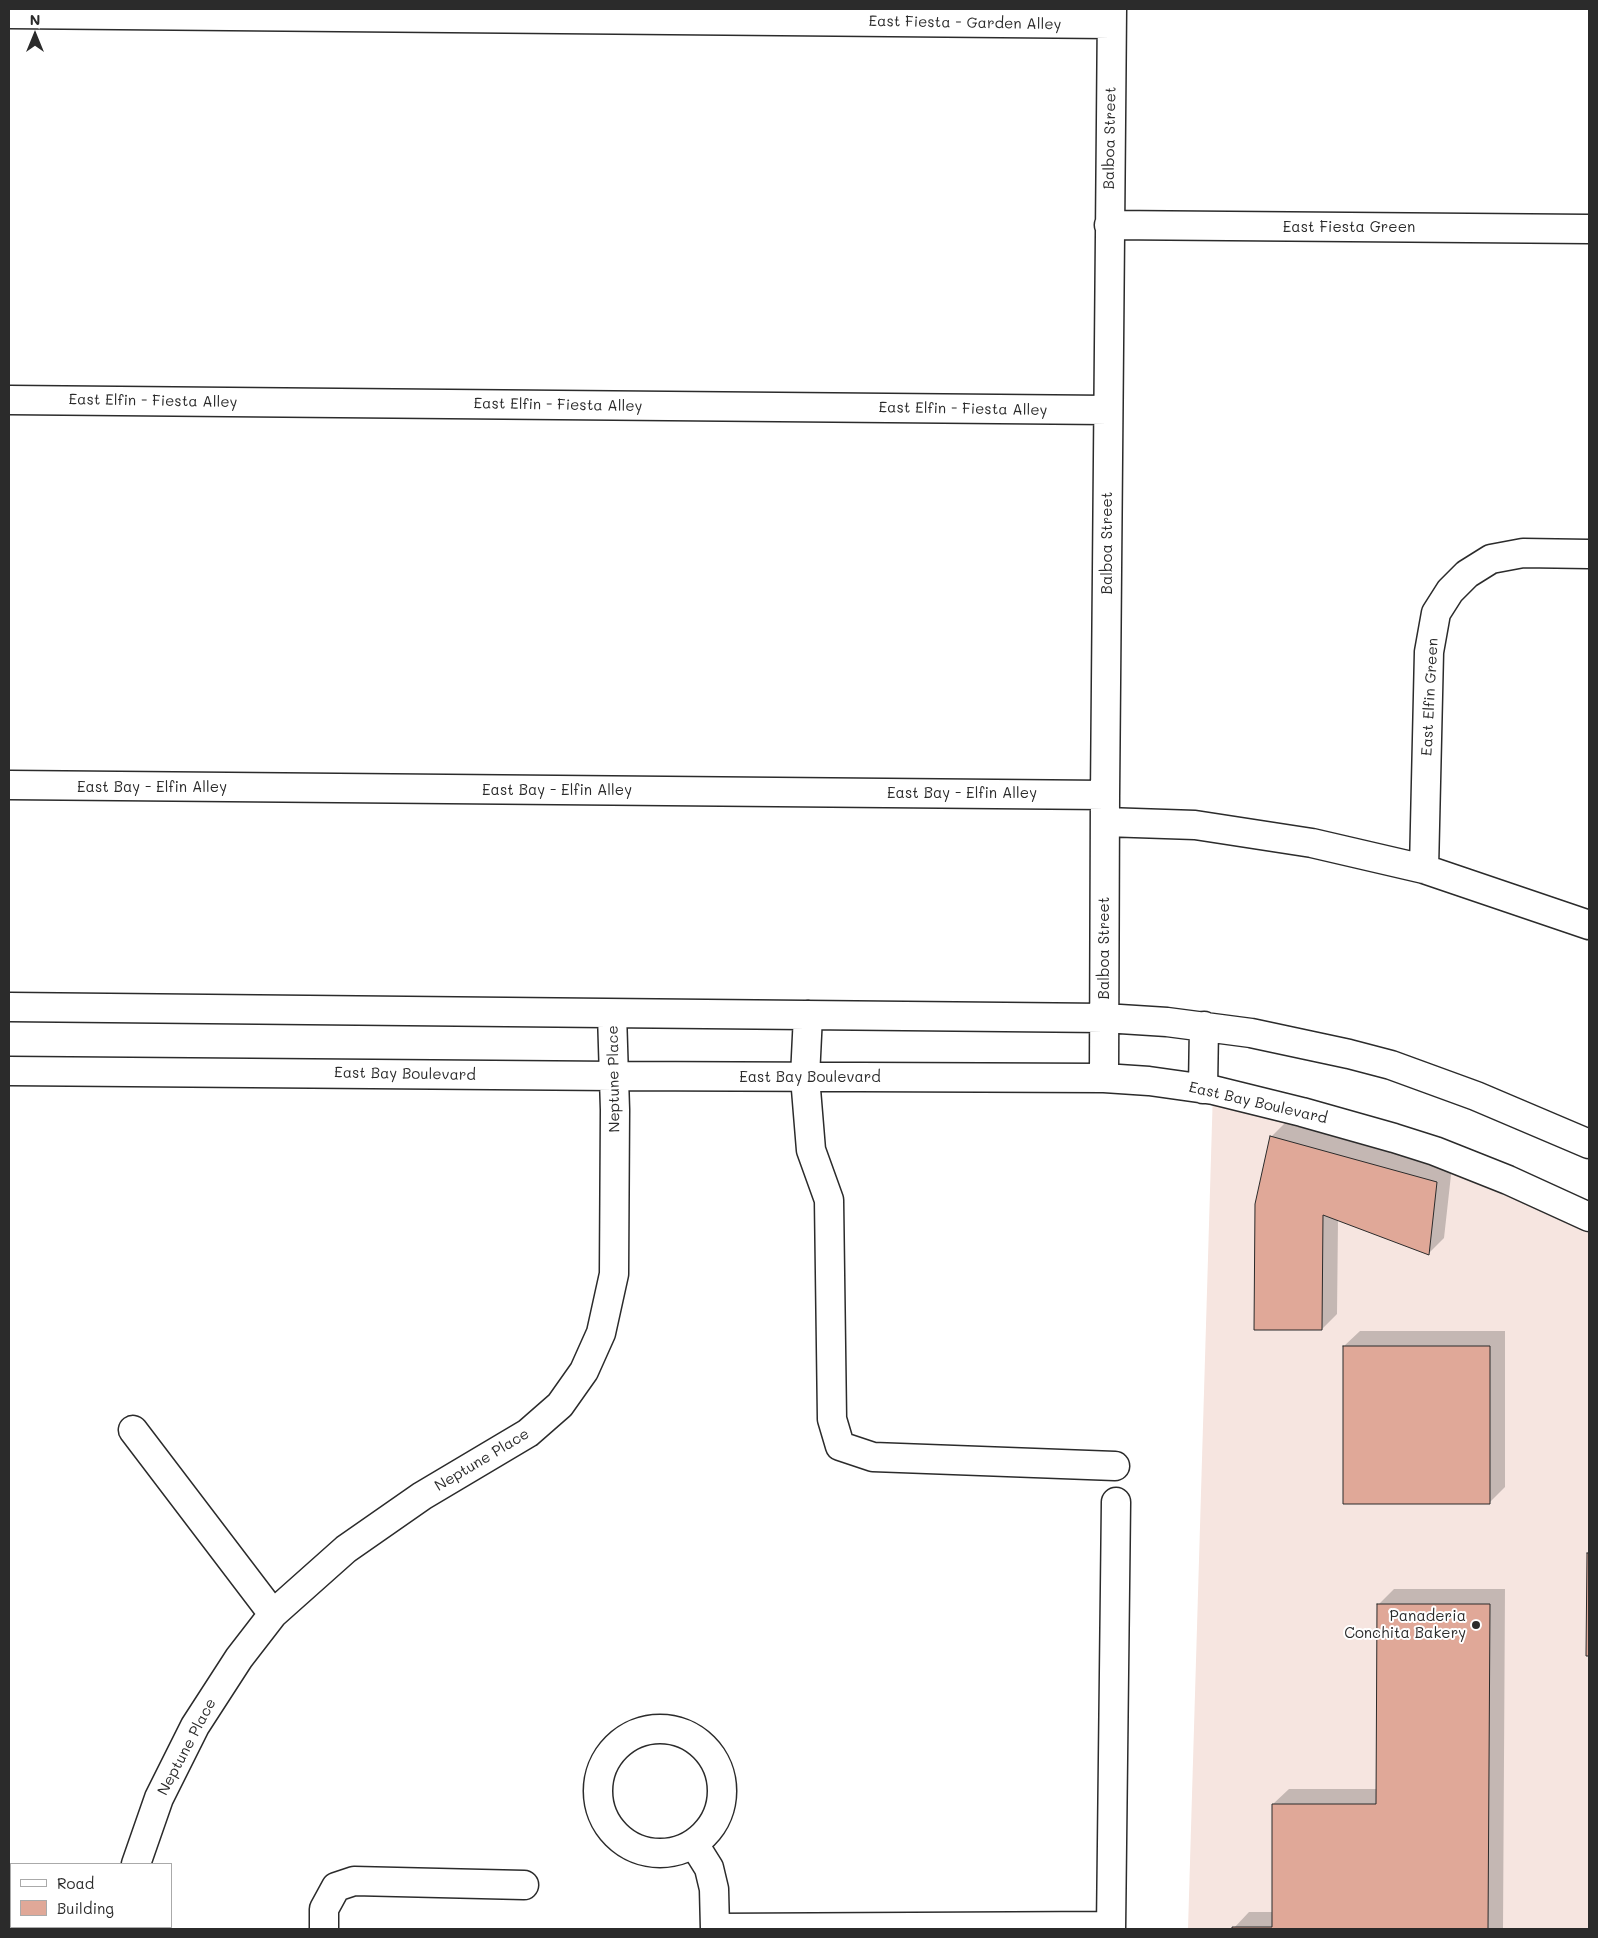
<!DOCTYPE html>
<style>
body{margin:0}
#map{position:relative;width:1598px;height:1938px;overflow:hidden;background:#fff;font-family:Mali,sans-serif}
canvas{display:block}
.frame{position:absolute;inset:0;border:10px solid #2b2b2b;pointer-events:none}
.legend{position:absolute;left:10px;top:1863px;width:162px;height:65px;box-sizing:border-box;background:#fff;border:1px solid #aaa;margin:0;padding:6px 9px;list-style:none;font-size:15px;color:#2b2b2b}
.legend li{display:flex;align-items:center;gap:10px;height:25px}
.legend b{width:25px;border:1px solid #aaa}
.north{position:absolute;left:10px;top:10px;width:50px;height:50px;-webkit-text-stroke:4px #fff;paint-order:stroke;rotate:0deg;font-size:14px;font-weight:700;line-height:20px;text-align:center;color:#2b2b2b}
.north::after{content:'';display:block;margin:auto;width:18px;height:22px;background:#2b2b2b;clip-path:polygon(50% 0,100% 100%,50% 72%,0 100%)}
</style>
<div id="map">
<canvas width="1598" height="1938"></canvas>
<div class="frame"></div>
<ul class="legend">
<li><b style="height:6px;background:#fff"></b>Road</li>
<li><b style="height:14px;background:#e0a898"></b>Building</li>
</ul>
<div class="north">N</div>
</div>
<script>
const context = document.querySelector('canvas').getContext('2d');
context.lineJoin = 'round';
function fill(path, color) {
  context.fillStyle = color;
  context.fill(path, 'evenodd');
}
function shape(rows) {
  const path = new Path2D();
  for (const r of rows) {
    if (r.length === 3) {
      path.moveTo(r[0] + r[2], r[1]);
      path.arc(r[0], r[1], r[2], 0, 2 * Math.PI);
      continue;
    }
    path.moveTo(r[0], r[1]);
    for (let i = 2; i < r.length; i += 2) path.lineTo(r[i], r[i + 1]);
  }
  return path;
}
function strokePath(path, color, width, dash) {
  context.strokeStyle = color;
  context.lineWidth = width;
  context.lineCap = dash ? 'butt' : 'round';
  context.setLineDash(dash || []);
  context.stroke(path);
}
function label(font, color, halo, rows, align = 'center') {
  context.font = font + ' Mali,sans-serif';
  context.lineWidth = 4;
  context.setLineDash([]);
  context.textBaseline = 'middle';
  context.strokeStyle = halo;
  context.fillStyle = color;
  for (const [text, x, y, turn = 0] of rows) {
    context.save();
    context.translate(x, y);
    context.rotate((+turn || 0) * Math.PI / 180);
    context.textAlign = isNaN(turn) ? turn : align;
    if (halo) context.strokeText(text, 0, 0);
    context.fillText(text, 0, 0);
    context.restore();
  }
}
const built = shape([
 [1213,1090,1589,1217,1589,1929,1188,1929]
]);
const shadow = shape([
 [1287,1121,1452,1166,1444,1238,1428,1254,1338,1220,1337,1314,1322,1329,1271,1137],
 [1360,1331,1505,1331,1505,1487,1489,1503,1344,1346],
 [1589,1552,1589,1655,1587,1655,1588,1553],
 [1394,1589,1505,1589,1503,1929,1233,1929,1249,1912,1273,1912,1273,1804,1289,1789,1378,1789,1379,1604]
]);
const building = shape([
 [1270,1136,1437,1182,1429,1255,1323,1215,1322,1330,1254,1330,1255,1204,1270,1136],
 [1343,1346,1490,1346,1490,1504,1343,1504,1343,1346],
 [1587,1553,1589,1553,1589,1656,1586,1656,1587,1553],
 [1377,1604,1490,1604,1488,1929,1232,1929,1232,1927,1272,1927,1272,1804,1376,1804,1377,1604]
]);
const minor = shape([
 [9,14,1111,24],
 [1109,225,1589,229],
 [9,400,1108,410],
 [9,785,1105,795],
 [1105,822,1195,825,1312,843,1424,869,1589,925],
 [1424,869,1429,652,1436,613,1450,591,1467,574,1491,559,1523,553,1589,554],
 [9,1007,1104,1018,1167,1022,1251,1033,1349,1054,1391,1065,1476,1096,1589,1144],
 [808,1015,805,1077,811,1150,829,1200,832,1419,840,1446,873,1457,1115,1466],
 [9,1071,614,1076,1104,1078,1149,1081,1213,1090,1302,1112,1394,1138,1435,1151,1508,1180,1589,1217],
 [1104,1078,1105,795,1112,9],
 [1203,1089,1204,1026],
 [133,1430,273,1614],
 [660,1791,62],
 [694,1844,709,1868,714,1889,715,1929],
 [136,1864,159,1798,195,1726,239,1658,273,1614,346,1549,422,1496,528,1433,560,1405,584,1371,601,1333,614,1274,615,1110,612,1014],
 [715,1928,1111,1926],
 [116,1929,117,1927],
 [324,1929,324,1909,336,1887,354,1881,524,1885],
 [1111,1929,1116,1502]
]);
const markers = [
 [1476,1625,5,"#2b2b2b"]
];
const streetNames = [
 ["East Fiesta - Garden Alley",965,23,1],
 ["Balboa Street",1110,138,-89],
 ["East Fiesta Green",1349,227],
 ["East Elfin - Fiesta Alley",153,401,1],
 ["East Elfin - Fiesta Alley",558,405,1],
 ["East Elfin - Fiesta Alley",963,409,1],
 ["Balboa Street",1107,543,-90],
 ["East Elfin Green",1430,697,-87],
 ["East Bay - Elfin Alley",152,787],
 ["East Bay - Elfin Alley",557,790],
 ["East Bay - Elfin Alley",962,793],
 ["Balboa Street",1104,948,-90],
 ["East Bay Boulevard",405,1074,1],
 ["East Bay Boulevard",810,1077],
 ["Neptune Place",614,1079,-91],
 ["East Bay Boulevard",1258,1103,13],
 ["Neptune Place",482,1460,-31],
 ["Neptune Place",187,1747,-62]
];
const poiNames = [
 ["Panaderia",1466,1616],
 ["Conchita Bakery",1466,1633]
];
fill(built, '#f6e5e0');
fill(shadow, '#0003');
fill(building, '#e0a898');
strokePath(building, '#2b2b2b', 1);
strokePath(minor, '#2b2b2b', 31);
strokePath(minor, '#fff', 28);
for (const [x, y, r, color] of markers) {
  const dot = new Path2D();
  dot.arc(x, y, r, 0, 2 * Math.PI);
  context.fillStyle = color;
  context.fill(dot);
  strokePath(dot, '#fff', 2);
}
label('15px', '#2b2b2b', '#fff', streetNames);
label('15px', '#2b2b2b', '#fff', poiNames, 'right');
</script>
